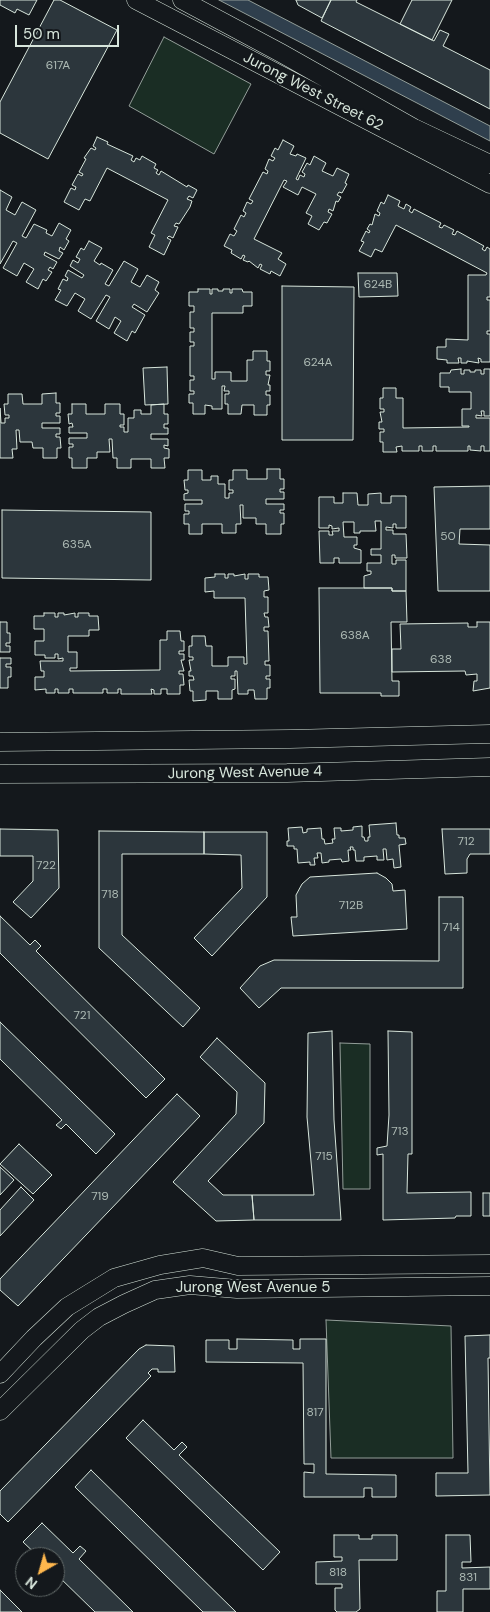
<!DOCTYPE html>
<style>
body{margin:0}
#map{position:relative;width:490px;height:1612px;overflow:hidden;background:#14181c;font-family:"DM Sans",sans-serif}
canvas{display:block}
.north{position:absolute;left:15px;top:1547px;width:50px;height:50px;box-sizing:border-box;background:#14181c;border:1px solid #626a69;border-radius:50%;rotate:218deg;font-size:14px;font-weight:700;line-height:20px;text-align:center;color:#d8e6dc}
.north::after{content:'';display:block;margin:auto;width:18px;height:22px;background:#ffb74d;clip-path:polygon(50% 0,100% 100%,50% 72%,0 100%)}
.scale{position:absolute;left:15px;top:25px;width:104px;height:22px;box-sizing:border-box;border:2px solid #d8e6dc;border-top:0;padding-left:6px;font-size:15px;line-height:18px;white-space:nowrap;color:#d8e6dc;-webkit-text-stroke:4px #14181c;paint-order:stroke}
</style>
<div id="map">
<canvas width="490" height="1612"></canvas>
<div class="north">N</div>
<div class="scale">50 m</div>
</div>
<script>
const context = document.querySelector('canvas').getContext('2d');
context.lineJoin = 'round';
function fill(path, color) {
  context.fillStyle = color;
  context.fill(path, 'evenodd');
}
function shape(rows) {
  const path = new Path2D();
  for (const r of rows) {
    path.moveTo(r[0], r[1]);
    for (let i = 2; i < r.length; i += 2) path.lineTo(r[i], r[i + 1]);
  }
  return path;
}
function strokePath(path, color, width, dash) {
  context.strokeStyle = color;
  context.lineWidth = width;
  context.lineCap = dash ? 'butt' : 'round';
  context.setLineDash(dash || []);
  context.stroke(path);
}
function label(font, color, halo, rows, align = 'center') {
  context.font = font + ' "DM Sans",sans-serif';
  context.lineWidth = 4;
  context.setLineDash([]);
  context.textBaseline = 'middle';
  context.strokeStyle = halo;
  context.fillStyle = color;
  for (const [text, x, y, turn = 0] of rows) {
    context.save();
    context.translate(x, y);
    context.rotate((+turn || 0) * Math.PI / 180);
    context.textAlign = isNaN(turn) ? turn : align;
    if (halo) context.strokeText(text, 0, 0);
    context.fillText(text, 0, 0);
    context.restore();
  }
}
const green = shape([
 [164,37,251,84,214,154,129,106,164,37],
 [340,1043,370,1044,370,1189,343,1189,340,1043],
 [326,1320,451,1326,453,1458,331,1458,326,1320]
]);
const water = shape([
 [219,0,248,0,490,126,490,141,219,0]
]);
const building = shape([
 [0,0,37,0,29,15,17,9,15,13,0,5,0,0],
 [54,0,60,0,117,30,48,159,0,133,0,102,54,0],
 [296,0,331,0,322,18,298,5,296,0],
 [331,0,357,0,356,2,434,41,440,30,449,34,443,46,490,70,490,109,321,21,331,0],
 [412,0,452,0,432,40,400,24,412,0],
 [97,137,108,142,107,144,133,156,131,160,134,162,136,158,140,160,142,156,156,164,154,168,158,170,156,173,159,175,161,171,187,187,188,185,197,190,193,198,189,196,187,199,192,201,190,207,179,224,176,223,174,226,178,227,173,238,169,236,167,238,171,240,164,255,149,247,155,235,151,233,168,200,107,168,90,201,85,199,79,210,64,202,71,188,75,190,76,187,72,185,78,174,82,176,83,174,79,172,86,159,84,158,91,148,95,150,96,148,93,146,97,137],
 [283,140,294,146,290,154,296,156,297,154,306,158,296,179,298,180,300,175,304,177,305,174,302,172,307,163,310,165,314,156,326,163,322,171,333,176,337,168,349,174,345,183,347,184,342,193,339,192,337,195,341,197,338,202,336,201,333,211,329,209,328,212,332,214,327,223,324,222,319,230,308,224,312,216,306,213,316,194,302,187,298,195,283,187,287,181,284,180,254,239,282,253,278,259,286,264,280,276,271,271,270,274,260,269,262,265,260,264,258,268,249,261,248,262,243,260,245,256,243,255,241,259,231,253,232,250,224,246,230,234,234,236,237,231,234,229,241,215,244,217,246,213,243,211,247,202,251,204,253,201,249,199,263,172,267,174,268,171,265,169,269,159,273,161,275,158,271,156,275,148,278,150,283,140],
 [0,190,12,197,6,210,15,215,22,202,36,210,22,236,26,238,34,224,47,230,46,233,52,236,59,223,71,230,66,239,69,241,64,250,60,247,59,251,63,253,59,259,45,252,44,255,57,262,53,269,50,267,48,270,52,272,46,281,43,279,38,289,26,282,34,269,24,263,17,276,3,268,17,243,13,241,0,264,0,190],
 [388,195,400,201,398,206,404,209,406,204,411,207,409,211,412,213,414,209,441,223,439,227,442,228,444,225,454,230,452,234,455,235,457,231,484,246,482,249,485,251,487,247,490,249,490,297,487,297,487,300,490,300,490,331,487,331,487,334,490,334,490,362,481,362,481,359,478,358,479,363,467,361,467,363,461,363,461,358,458,358,459,363,447,363,447,360,437,359,437,347,446,347,446,339,468,340,468,275,486,275,487,273,396,225,382,252,375,249,371,257,359,251,364,242,361,241,366,231,369,233,370,231,367,229,370,224,372,225,375,214,379,216,380,213,377,211,381,202,384,204,388,195],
 [89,241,102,248,94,261,100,265,101,263,113,270,105,284,109,286,124,261,138,269,131,282,140,287,147,275,159,282,155,290,159,293,147,312,134,304,132,307,145,315,135,333,132,331,127,341,114,333,121,321,115,317,109,329,96,321,110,297,106,295,91,319,78,311,85,299,75,293,67,306,55,300,61,290,58,289,63,279,67,281,68,278,65,276,68,270,82,278,84,275,70,266,73,260,78,263,80,259,76,257,81,248,84,250,89,241],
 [358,273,397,273,398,296,359,297,358,273],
 [282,286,354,287,353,440,282,440,282,286],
 [198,289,210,289,210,294,212,294,212,289,218,289,218,291,223,291,223,289,230,289,230,293,232,293,232,289,242,289,243,292,252,292,252,306,243,306,243,313,212,313,212,379,215,379,215,372,231,372,231,381,247,381,247,360,253,360,253,351,267,351,267,361,270,361,270,371,266,371,266,375,270,375,268,385,270,385,270,391,266,391,266,395,270,395,270,405,267,405,267,415,254,415,254,405,242,405,241,414,228,414,228,404,225,404,225,394,229,394,229,391,224,391,225,386,222,386,222,409,212,409,212,406,205,405,205,414,193,414,193,403,189,403,189,394,194,394,194,391,190,391,190,380,194,380,194,376,190,376,190,346,194,346,194,342,190,342,190,332,194,332,194,328,190,328,190,312,194,312,194,306,189,306,189,292,198,292,198,289],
 [167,367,168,404,145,405,143,368,167,367],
 [461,369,461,374,464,374,464,370,470,370,470,372,475,372,475,370,481,370,481,374,484,374,484,369,490,369,490,416,484,416,484,411,481,411,482,416,476,415,476,418,490,418,490,451,484,451,484,446,481,446,481,451,470,450,470,446,468,446,468,451,436,451,436,446,433,446,433,451,422,451,422,446,419,446,419,451,402,451,402,446,396,447,397,452,383,452,383,442,380,442,380,432,384,432,384,429,379,429,379,422,382,422,380,412,384,412,384,409,380,409,380,398,383,398,383,388,396,388,396,398,403,398,403,428,469,427,469,426,462,426,462,409,471,409,471,392,449,392,449,387,440,387,440,373,450,373,451,370,461,369],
 [56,393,56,403,60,403,60,413,56,413,56,416,60,416,60,423,42,423,42,428,60,428,60,434,56,434,56,437,60,437,61,448,57,448,57,458,43,458,43,448,33,448,32,442,20,442,19,430,16,430,17,449,12,449,13,458,0,458,0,408,1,423,5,423,5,418,9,418,9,415,5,415,4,404,8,404,8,394,22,394,23,404,42,404,42,394,56,393],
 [72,404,86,404,86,414,105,414,105,404,120,404,120,414,124,414,124,425,120,425,120,427,124,427,124,432,128,432,128,418,134,418,134,410,141,410,141,414,151,414,151,405,164,404,164,414,168,414,168,424,164,424,164,428,168,428,168,434,151,434,151,439,168,439,168,446,164,445,164,448,169,449,169,458,164,458,165,468,151,468,151,459,131,459,131,468,117,468,117,458,113,458,112,439,109,439,110,452,97,452,97,458,87,458,87,468,72,468,72,458,69,458,69,447,73,447,73,444,69,444,69,438,87,438,87,433,69,433,69,427,73,427,72,423,69,424,68,414,72,414,72,404],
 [267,469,280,469,280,479,284,479,284,489,280,489,280,492,284,492,284,499,266,499,266,504,284,504,284,510,280,510,280,513,284,513,284,524,281,524,281,534,266,534,266,524,256,524,256,518,243,518,243,505,240,505,241,524,236,524,236,533,222,533,222,524,202,524,202,534,189,534,189,524,184,524,184,514,189,514,189,511,185,511,185,504,202,504,202,500,184,500,184,494,188,493,188,490,185,490,184,480,188,480,188,470,202,470,202,480,211,480,211,476,218,476,218,484,225,484,225,498,229,498,229,493,233,493,233,490,229,490,229,480,233,480,233,470,247,470,247,479,267,479,267,469],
 [490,486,490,529,460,529,459,544,490,545,490,591,438,591,434,487,490,486],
 [343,493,357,493,358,505,368,505,368,494,381,493,381,503,391,503,391,496,406,496,406,528,396,528,396,524,393,524,393,528,386,527,386,530,393,530,393,534,406,534,407,558,395,558,395,555,392,555,392,564,396,564,396,560,406,560,406,591,392,591,392,588,364,588,364,576,371,574,371,571,367,571,367,563,381,563,381,555,371,555,371,549,381,549,381,521,375,521,376,531,360,531,360,533,354,533,354,522,343,522,344,537,357,537,357,545,354,545,354,548,361,550,361,563,339,563,339,558,334,558,334,563,320,563,319,531,329,531,329,535,333,535,332,531,339,531,339,528,332,529,332,526,329,525,329,528,319,528,319,497,334,497,334,503,343,503,343,493],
 [2,510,151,512,151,580,2,578,2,510],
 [215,574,225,574,225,578,228,578,228,574,234,574,234,576,245,574,245,579,248,579,248,574,259,574,259,577,268,577,269,590,264,591,264,597,268,597,268,613,264,613,265,617,268,617,269,627,264,627,264,631,268,631,269,661,265,661,265,665,270,665,270,676,266,676,266,679,270,679,270,688,267,688,267,699,255,699,254,690,248,690,248,694,238,694,237,671,235,671,235,676,231,676,231,679,235,679,235,689,232,690,232,699,218,699,218,691,206,691,206,700,193,701,193,691,190,691,189,680,194,680,193,676,189,676,189,671,191,671,189,660,193,660,193,657,189,657,189,646,192,646,192,636,205,636,206,646,212,646,212,666,228,666,228,657,244,657,244,664,247,664,245,598,214,598,214,591,205,592,205,578,215,577,215,574],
 [319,588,392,588,392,591,406,591,407,622,391,622,392,681,399,681,399,696,381,696,381,693,320,693,319,588],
 [44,613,55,613,55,617,58,617,58,613,64,613,64,615,75,613,75,617,78,617,78,613,89,613,89,616,98,616,99,630,89,630,89,636,68,636,68,652,77,652,77,668,70,668,70,671,160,670,160,640,167,640,167,631,180,631,181,641,184,641,184,651,179,651,179,654,184,654,184,660,181,660,184,671,179,671,179,674,183,674,184,685,180,685,180,694,167,694,167,689,161,689,161,694,154,694,154,690,151,689,152,694,121,694,121,689,118,689,118,693,107,693,107,689,103,689,103,693,73,693,73,689,69,689,69,693,58,693,58,689,55,689,55,693,46,693,46,689,35,690,35,677,44,677,44,671,41,671,40,661,63,661,63,658,58,659,58,654,55,654,55,658,45,658,45,655,35,655,35,641,44,641,44,629,34,629,34,616,44,616,44,613],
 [0,622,7,622,7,633,10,633,10,643,6,643,6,646,10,646,10,652,0,652,0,622],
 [477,622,490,622,490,688,473,691,474,681,477,681,477,674,466,675,465,671,392,672,392,649,401,649,400,624,468,623,468,627,477,627,477,622],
 [0,658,11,658,11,664,6,664,6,667,11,667,11,677,8,677,8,688,0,688,0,658],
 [396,823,397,835,399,835,399,838,405,838,406,844,399,845,401,867,394,868,393,859,387,860,386,849,383,849,384,860,377,860,377,856,364,857,364,861,356,861,355,850,353,850,353,847,350,847,351,850,348,850,349,861,342,862,341,859,329,860,329,862,322,863,321,853,317,853,318,858,314,858,315,865,310,865,310,862,298,863,297,849,294,849,294,846,287,846,287,841,289,841,288,828,302,827,303,833,307,832,307,829,321,828,322,839,324,839,325,844,333,843,332,839,335,839,334,828,341,828,341,831,353,830,353,827,362,826,362,837,364,837,365,841,368,841,368,837,370,837,369,825,396,823],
 [0,829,58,830,59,888,31,918,13,902,33,881,33,856,0,856,0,829],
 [442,829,490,829,490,854,470,854,467,859,467,873,445,874,442,829],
 [99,831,204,832,204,854,122,854,122,935,200,1008,183,1027,99,948,99,831],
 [204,832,267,832,267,897,212,956,194,938,242,888,241,855,204,854,204,832],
 [377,873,386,878,392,884,393,891,405,890,407,929,293,936,291,917,297,917,296,895,302,884,310,877,377,873],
 [439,897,463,897,463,988,281,988,259,1008,240,988,260,966,274,960,439,961,439,897],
 [0,916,30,945,35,940,41,946,36,951,165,1079,146,1098,0,953,0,916],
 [0,1022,115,1134,96,1154,66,1124,61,1129,56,1125,62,1120,0,1059,0,1022],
 [332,1031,334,1120,341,1220,254,1220,252,1195,314,1195,307,1117,308,1033,332,1031],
 [388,1031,412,1032,412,1154,408,1154,407,1193,471,1192,471,1216,456,1216,455,1218,383,1220,383,1154,377,1155,377,1148,387,1146,389,1115,388,1031],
 [217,1038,265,1083,264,1123,208,1181,223,1195,252,1195,254,1220,216,1221,173,1182,236,1114,237,1092,200,1057,217,1038],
 [177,1094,200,1116,18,1306,0,1290,0,1279,177,1094],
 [19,1144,52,1175,33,1194,0,1164,19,1144],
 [0,1167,14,1180,0,1195,0,1167],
 [21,1187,34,1200,0,1236,0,1210,21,1187],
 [483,1193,490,1193,490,1216,483,1216,483,1193],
 [490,1335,490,1358,488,1358,490,1495,436,1496,436,1473,468,1473,465,1336,490,1335],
 [237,1339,293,1340,293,1349,300,1349,300,1339,326,1339,326,1474,396,1475,396,1497,372,1497,372,1488,364,1488,364,1497,304,1497,304,1472,314,1473,314,1464,304,1464,303,1363,206,1362,206,1340,229,1340,229,1349,237,1349,237,1339],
 [146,1345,174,1346,175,1372,158,1372,158,1369,152,1369,148,1373,151,1376,8,1522,0,1514,0,1491,139,1349,146,1345],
 [143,1420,174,1450,182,1442,187,1447,179,1455,280,1552,263,1570,126,1438,143,1420],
 [91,1470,236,1612,203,1612,75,1487,91,1470],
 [42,1523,73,1553,80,1546,86,1551,79,1559,133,1612,95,1612,55,1573,55,1557,39,1557,23,1542,42,1523],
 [334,1535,359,1535,359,1539,372,1539,372,1535,397,1535,397,1560,359,1560,360,1609,356,1612,337,1612,335,1610,335,1588,342,1588,342,1584,316,1584,316,1562,342,1561,342,1557,334,1557,334,1535],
 [446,1535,470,1535,471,1562,462,1562,462,1568,490,1567,490,1589,463,1589,463,1612,437,1612,437,1591,446,1591,446,1535],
 [0,1590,22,1612,0,1612,0,1590]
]);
const secondary = shape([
 [136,0,490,184],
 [182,0,281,53,414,128,490,164],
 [0,742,290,739,490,734],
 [0,774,287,773,490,767],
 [0,1374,34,1338,67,1307,114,1278,160,1265,203,1258,238,1266,490,1264],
 [0,1411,82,1330,99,1317,124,1304,155,1290,190,1285,237,1289,490,1286]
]);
const numberNames = [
 ["617A",58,66],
 ["624B",378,285],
 ["624A",318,363],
 ["50",448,537],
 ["635A",77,545],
 ["638A",355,636],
 ["638",441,660],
 ["712",466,842],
 ["722",46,866],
 ["718",110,895],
 ["712B",351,906],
 ["714",451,928],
 ["721",82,1016],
 ["713",400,1132],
 ["715",324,1157],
 ["719",100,1197],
 ["817",315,1413],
 ["818",338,1573],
 ["831",468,1578]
];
const streetNames = [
 ["Jurong West Street 62",313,92,27],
 ["Jurong West Avenue 4",245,773,-1],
 ["Jurong West Avenue 5",253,1288]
];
fill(green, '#1a2d24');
strokePath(green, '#939e99', 1);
fill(water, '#2f3f4d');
strokePath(water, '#939e99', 1);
fill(building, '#2c363c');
strokePath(building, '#d8e6dc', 1);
strokePath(secondary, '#d8e6dc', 19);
strokePath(secondary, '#14181c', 18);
label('12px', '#adbab4', null, numberNames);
label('15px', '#d8e6dc', '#14181c', streetNames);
</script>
